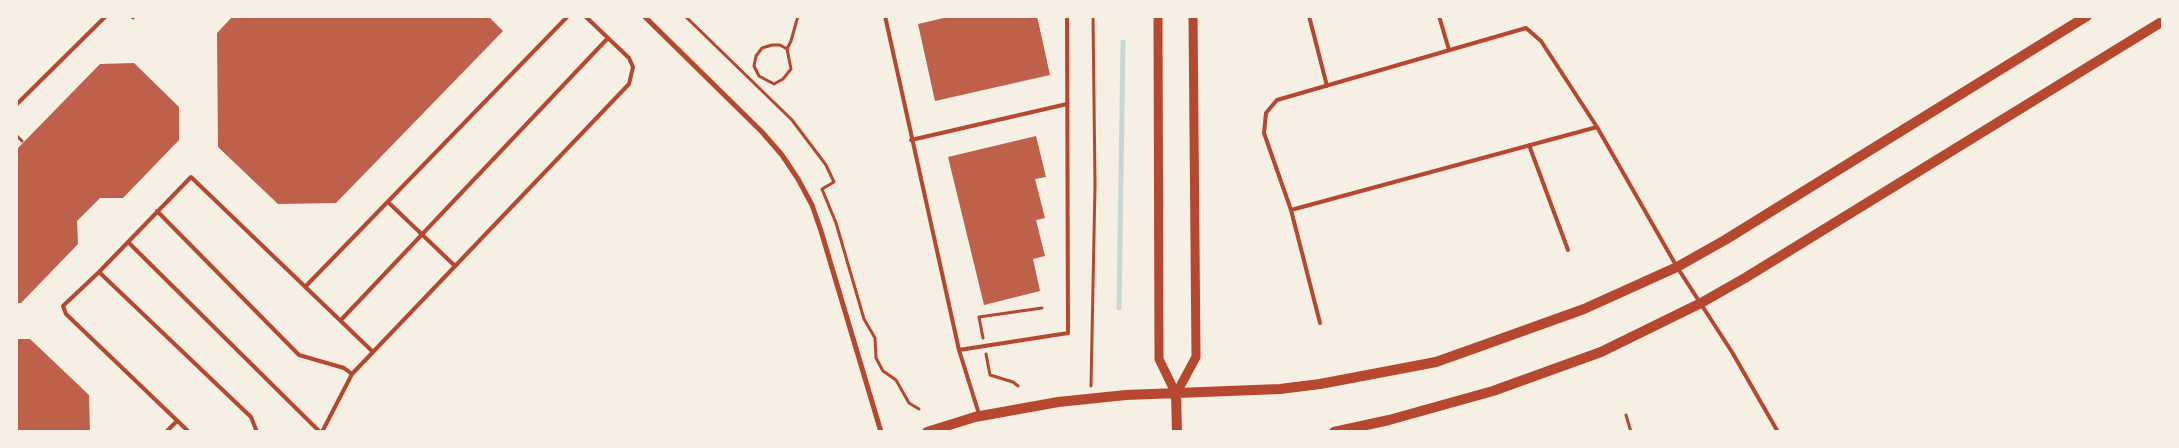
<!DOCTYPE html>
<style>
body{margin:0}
#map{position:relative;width:2179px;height:448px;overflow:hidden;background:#f6efe4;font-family:Mulish,sans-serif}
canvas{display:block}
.frame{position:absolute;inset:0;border:18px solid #f6efe4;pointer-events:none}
</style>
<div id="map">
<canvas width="2179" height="448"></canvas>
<div class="frame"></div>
</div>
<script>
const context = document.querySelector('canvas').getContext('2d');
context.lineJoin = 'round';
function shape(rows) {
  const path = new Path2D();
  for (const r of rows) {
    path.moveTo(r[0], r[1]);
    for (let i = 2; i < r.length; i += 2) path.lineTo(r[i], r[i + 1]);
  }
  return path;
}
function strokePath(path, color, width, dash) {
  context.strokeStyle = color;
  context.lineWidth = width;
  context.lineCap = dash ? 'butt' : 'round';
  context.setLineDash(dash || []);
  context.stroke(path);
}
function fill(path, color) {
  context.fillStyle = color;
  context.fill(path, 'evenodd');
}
const stream = shape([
 [1119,308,1123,42]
]);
const building = shape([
 [233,16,488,16,503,31,336,203,278,204,218,147,217,33],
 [952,16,1037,16,1050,75,935,101,918,24],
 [134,63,179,107,179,140,123,198,100,198,77,221,78,244,21,303,16,303,16,150,100,64],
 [1036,136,1046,177,1035,179,1045,218,1036,220,1045,256,1033,259,1040,291,984,305,948,157],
 [16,339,30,339,89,395,90,432,16,432]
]);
const path = shape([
 [131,16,133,18],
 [685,16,792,120,826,165,834,182,822,189,836,223,864,319,875,338,876,358,883,371,896,380,909,403,919,409],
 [787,49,780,45,772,45,762,48,756,56,754,66,759,76,774,84,783,79,791,69,787,49,791,41,798,16],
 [16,135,22,141],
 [983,338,979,317,1042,308],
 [986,354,990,375,1013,382,1018,386],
 [1091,386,1095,185,1093,16],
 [1626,415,1631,432]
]);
const service = shape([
 [885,16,959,350,979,414],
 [1309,16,1327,86],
 [1439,16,1449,50],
 [16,105,106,16],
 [1597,127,1291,210,1264,133,1266,113,1277,100,1526,28,1541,41,1597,127,1677,267,1732,352,1778,432],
 [911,140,1067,104],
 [1529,145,1568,250],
 [388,202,455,266],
 [1291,210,1320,323],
 [157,211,299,355,344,368,352,374],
 [128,242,320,432],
 [99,272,251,417,257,432],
 [305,287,568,16],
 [341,320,608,38],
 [959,350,1068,333,1067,16],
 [166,432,177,421],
 [189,432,66,314,63,306,99,272,191,177,373,352],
 [322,432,352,374,629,84,633,67,629,58,585,16]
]);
const minor = shape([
 [644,16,762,132,782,155,798,179,812,205,821,231,881,432]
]);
const tertiary = shape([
 [1158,16,1159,359,1176,394],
 [1176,394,1196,357,1193,16]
]);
const secondary = shape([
 [1176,394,1177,432],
 [927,432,975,417,1058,402,1126,395,1280,389,1320,384,1436,362,1481,346,1584,309,1677,267,1725,240,2087,16],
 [1334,432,1389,420,1493,391,1601,352,1701,303,1745,278,2163,21]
]);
strokePath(stream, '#c9d6d2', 5);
fill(building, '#bf614a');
strokePath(path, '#b5482f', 3);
strokePath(service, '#b5482f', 4);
strokePath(minor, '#b5482f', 5);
strokePath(tertiary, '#b5482f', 9);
strokePath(secondary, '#b5482f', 10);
</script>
